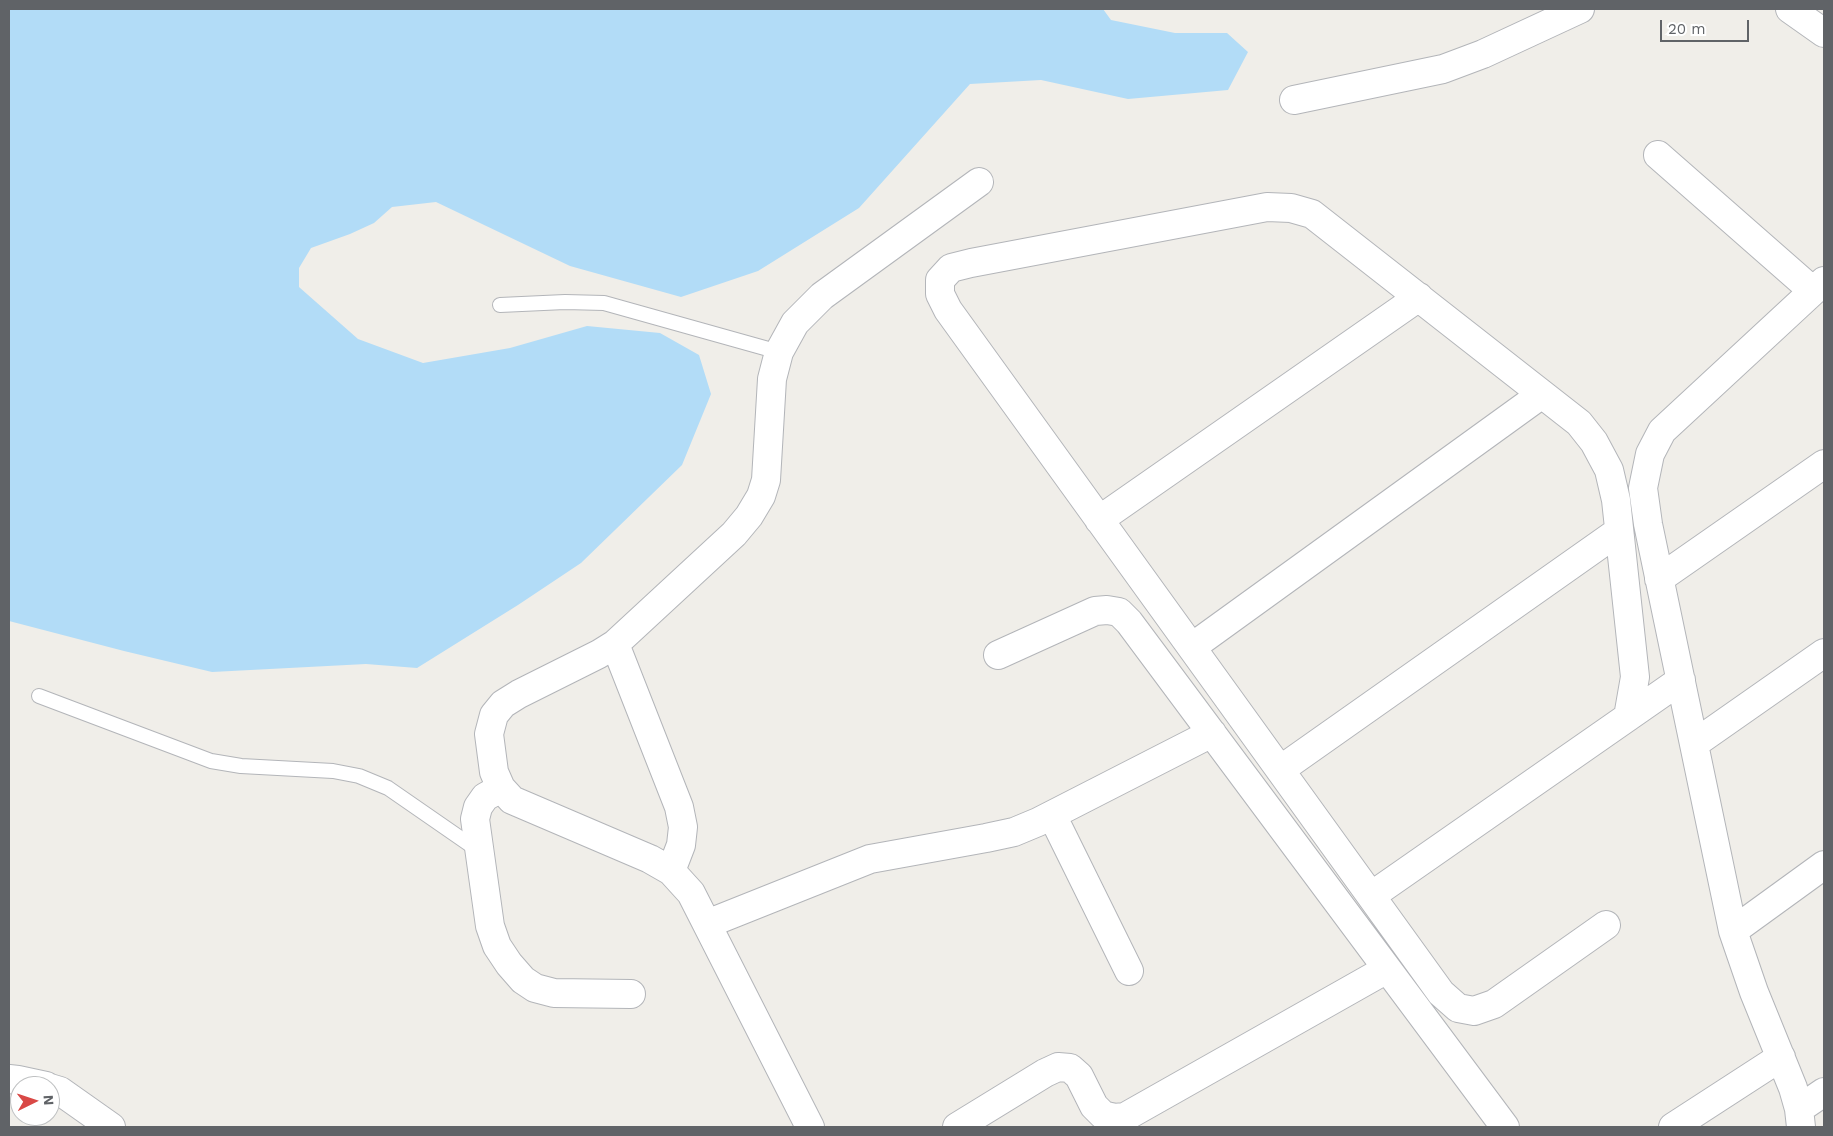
<!DOCTYPE html>
<style>
body{margin:0}
#map{position:relative;width:1833px;height:1136px;overflow:hidden;background:#f0eee9;font-family:"Work Sans",sans-serif}
canvas{display:block}
.frame{position:absolute;inset:0;border:10px solid #606367;pointer-events:none}
.north{position:absolute;left:10px;top:1076px;width:50px;height:50px;box-sizing:border-box;background:#fff;border:1px solid #bfc1c2;border-radius:50%;rotate:86deg;font-size:14px;font-weight:700;line-height:20px;text-align:center;color:#606367}
.north::after{content:'';display:block;margin:auto;width:18px;height:22px;background:#d94946;clip-path:polygon(50% 0,100% 100%,50% 72%,0 100%)}
.scale{position:absolute;left:1660px;top:20px;width:89px;height:22px;box-sizing:border-box;border:2px solid #606367;border-top:0;padding-left:6px;font-size:15px;line-height:18px;white-space:nowrap;color:#606367;-webkit-text-stroke:4px #fff;paint-order:stroke}
</style>
<div id="map">
<canvas width="1833" height="1136"></canvas>
<div class="frame"></div>
<div class="north">N</div>
<div class="scale">20 m</div>
</div>
<script>
const context = document.querySelector('canvas').getContext('2d');
context.lineJoin = 'round';
function fill(path, color) {
  context.fillStyle = color;
  context.fill(path, 'evenodd');
}
function shape(rows) {
  const path = new Path2D();
  for (const r of rows) {
    path.moveTo(r[0], r[1]);
    for (let i = 2; i < r.length; i += 2) path.lineTo(r[i], r[i + 1]);
  }
  return path;
}
function strokePath(path, color, width, dash) {
  context.strokeStyle = color;
  context.lineWidth = width;
  context.lineCap = dash ? 'butt' : 'round';
  context.setLineDash(dash || []);
  context.stroke(path);
}
const water = shape([
 [9,9,1103,9,1111,20,1175,33,1227,33,1248,52,1228,90,1128,99,1041,80,970,84,859,208,758,271,681,297,570,266,436,202,392,207,374,223,350,234,311,248,299,268,299,287,358,339,423,363,510,348,587,326,660,333,699,355,711,394,682,465,581,563,518,605,417,668,366,664,212,672,124,651,9,621]
]);
const service = shape([
 [500,305,565,302,604,303,779,352],
 [39,696,211,761,241,766,333,771,359,776,388,788,479,851]
]);
const minor = shape([
 [1790,9,1824,33],
 [1294,100,1443,69,1483,54,1580,9],
 [1658,155,1813,291],
 [1099,520,1419,297],
 [1659,579,1824,464],
 [615,644,679,807,683,827,681,845,671,871],
 [1192,647,1542,394],
 [998,655,1095,611,1107,610,1119,612,1129,622,1505,1127],
 [1694,744,1824,653],
 [1280,770,1619,531],
 [501,788,485,797,478,807,475,819,490,926,497,946,509,964,523,980,535,988,554,993,631,994],
 [1052,815,1129,971],
 [1371,896,1681,680],
 [707,924,870,859,986,838,1014,832,1038,822,1212,733],
 [1606,925,1494,1004,1474,1011,1458,1008,1441,993,948,310,940,294,940,280,951,268,971,263,1267,207,1291,208,1312,214,1579,423,1594,442,1609,470,1616,500,1635,677,1628,717],
 [1733,931,1824,865],
 [9,1079,18,1080,46,1086],
 [50,1088,60,1091,111,1127],
 [1799,1109,1824,1092],
 [810,1127,691,893,671,871,650,859,512,800,501,788,494,772,489,734,494,715,503,704,519,694,599,654,615,644,734,534,749,516,761,496,766,480,772,379,779,352,795,323,822,296,979,182],
 [957,1127,1045,1073,1058,1067,1070,1068,1079,1076,1094,1106,1103,1115,1114,1118,1125,1117,1387,969],
 [1673,1127,1781,1057],
 [1801,1127,1799,1109,1793,1088,1754,992,1733,931,1648,524,1643,488,1650,454,1662,431,1824,281]
]);
fill(water, '#b2dcf7');
strokePath(service, '#b3b5b9', 16);
strokePath(minor, '#b3b5b9', 30);
strokePath(service, '#fff', 14);
strokePath(minor, '#fff', 28);
</script>
